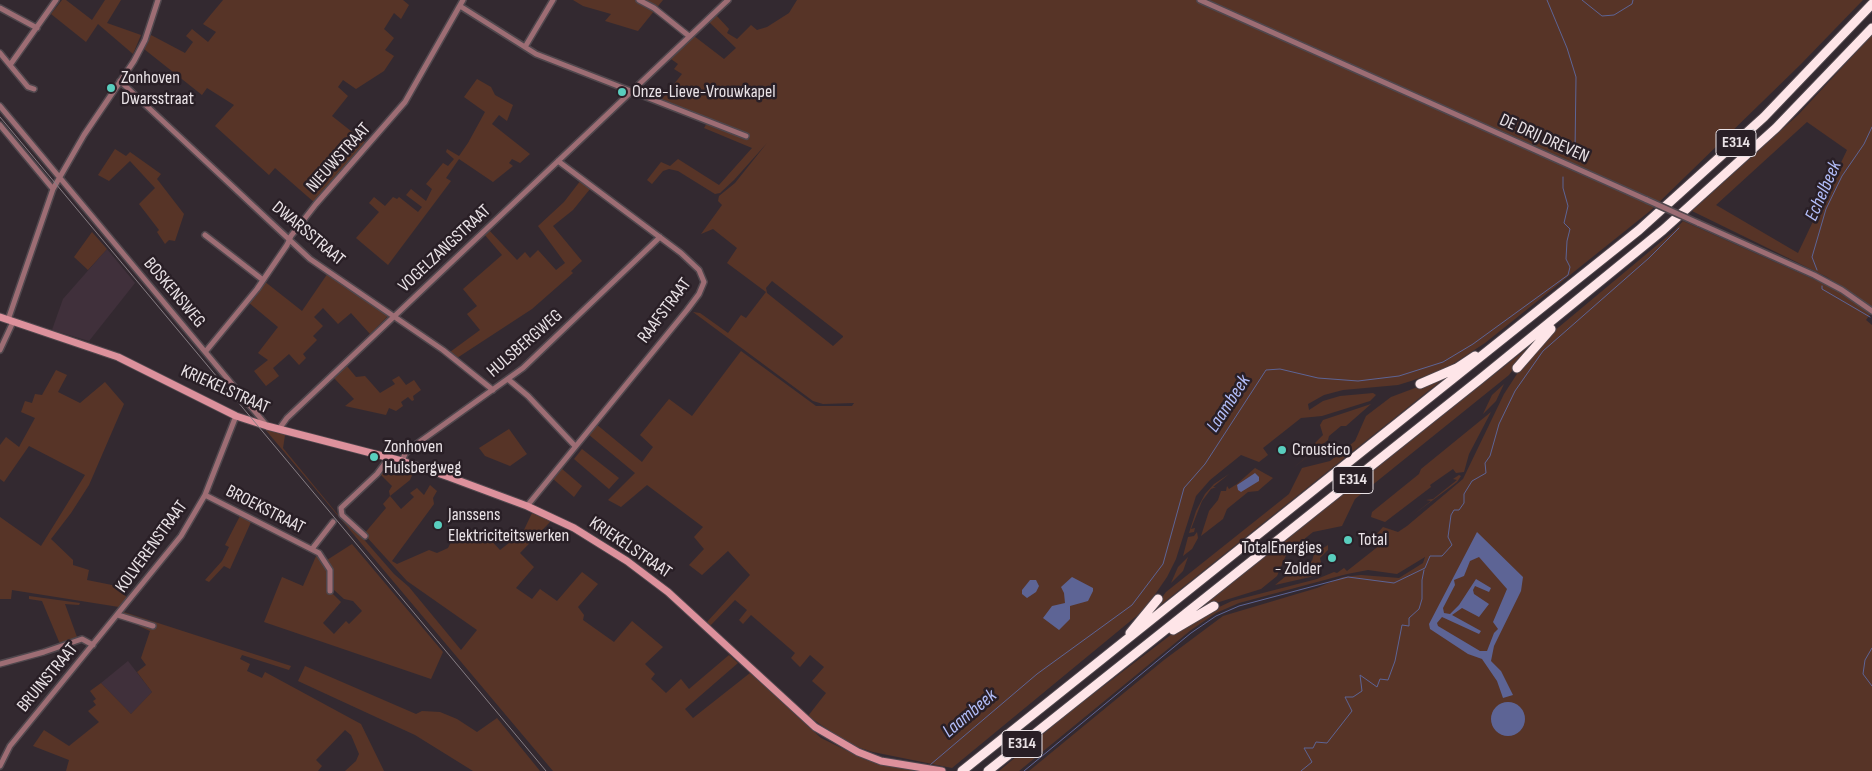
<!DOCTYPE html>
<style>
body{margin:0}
canvas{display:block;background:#332930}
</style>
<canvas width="1872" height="771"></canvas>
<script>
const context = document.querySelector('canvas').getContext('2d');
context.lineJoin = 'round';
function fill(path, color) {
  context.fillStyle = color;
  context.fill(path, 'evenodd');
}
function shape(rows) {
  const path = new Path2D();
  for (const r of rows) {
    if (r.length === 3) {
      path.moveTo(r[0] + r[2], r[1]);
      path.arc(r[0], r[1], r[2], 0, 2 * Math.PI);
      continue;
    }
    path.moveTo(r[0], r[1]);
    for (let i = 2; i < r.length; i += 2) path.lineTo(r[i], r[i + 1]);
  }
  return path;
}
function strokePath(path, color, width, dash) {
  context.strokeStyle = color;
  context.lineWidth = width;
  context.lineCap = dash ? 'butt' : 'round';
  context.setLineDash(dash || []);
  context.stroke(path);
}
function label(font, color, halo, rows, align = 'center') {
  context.font = font + ' "Sofia Sans Condensed",sans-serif';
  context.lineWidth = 5;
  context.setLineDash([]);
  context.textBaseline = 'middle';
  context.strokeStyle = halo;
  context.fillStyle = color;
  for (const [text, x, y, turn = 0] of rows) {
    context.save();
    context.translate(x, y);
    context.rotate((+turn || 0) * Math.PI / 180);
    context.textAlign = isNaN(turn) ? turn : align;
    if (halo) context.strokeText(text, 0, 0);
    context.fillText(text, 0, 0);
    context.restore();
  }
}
const built = shape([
 [107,249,135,283,89,341,52,330,63,299],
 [128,661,152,692,131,714,101,683]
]);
const green = shape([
 [62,0,66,0,92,20,105,0,121,0,107,23,141,35,133,54,98,24,86,42,51,14],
 [223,0,403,0,409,5,401,19,394,13,384,29,394,38,385,50,394,56,384,71,356,89,343,80,338,87,348,96,332,116,366,143,315,203,275,168,269,175,215,126,234,105,207,88,202,95,144,49,151,35,185,53,193,42,186,36,192,29,208,42,216,32,203,24],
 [573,0,663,0,638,31,605,21,611,14,583,6],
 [797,0,1863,0,1800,65,1650,211,1485,343,1445,369,1411,381,1398,385,1343,390,1324,395,1308,404,1309,410,1323,401,1340,396,1373,393,1376,395,1370,401,1322,416,1301,418,1263,448,1268,455,1259,462,1241,455,1210,480,1196,496,1176,559,1167,577,1145,609,952,768,873,752,851,745,808,716,826,693,812,681,824,667,810,655,800,667,791,658,795,653,751,615,743,624,739,620,747,610,735,600,710,626,707,622,750,575,728,551,702,575,689,565,704,549,694,537,703,527,647,485,621,507,608,500,635,473,588,434,596,424,642,462,653,447,640,435,669,399,692,416,741,351,816,406,852,406,854,403,823,404,813,401,693,312,700,313,728,333,741,315,746,318,766,292,727,263,737,248,713,229,701,234,722,205,718,201,719,196,735,183,767,143,734,180,720,193,715,194,678,171,669,169,663,171,652,184,647,180,661,162,670,166,678,159,719,185,752,148,704,128,707,123,746,134,662,99,682,74,674,69,678,64,671,59,694,36,724,59,736,48,709,22,716,15,729,29,727,33,737,39,751,25,757,30,767,27,789,13],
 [772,281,843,336,843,337,833,346,767,293,766,288],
 [1872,35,1872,307,1827,277,1692,211,1799,114],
 [1807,122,1847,150,1798,253,1716,205],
 [477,79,491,87,495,95,513,105,507,121,499,115,492,124,530,154,520,163,512,159,509,163,513,166,493,182,459,159,446,178,451,181,388,265,356,238,379,212,369,203,374,197,385,206,393,197,397,199,399,197,418,212,422,207,406,195,411,189,426,201,432,189,426,184,443,163,448,166,454,159,446,152,447,149,459,156,468,143,485,112,464,97],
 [115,149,126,156,130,152,161,174,157,179,184,214,175,241,169,240,165,244,157,232,159,230,139,204,155,188,130,161,109,181,98,175],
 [581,180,590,189,573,210,553,226,582,261,571,271,573,273,532,309,457,358,450,352,480,330,467,314,477,306,463,289,502,255,484,234,488,229,517,260,525,252,530,258,538,250,556,270,565,263,538,226,564,202],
 [1683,221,1831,287,1871,313,1866,320,1872,325,1872,771,1029,771,1164,660,1223,616,1317,588,1343,577,1361,575,1399,578,1423,563,1425,557,1397,574,1368,570,1347,574,1239,603,1216,613,1191,630,1019,771,999,771,1071,711,1189,621,1232,601,1317,579,1334,572,1337,573,1344,568,1347,571,1380,545,1374,537,1383,527,1398,532,1407,526,1463,479,1504,394,1526,360,1547,337,1674,231],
 [92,232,107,249,88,270,74,257],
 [328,273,387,314,387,317,370,334,351,313,338,324,323,308,314,317,323,326,313,336,317,340,303,354,306,358,299,365,289,354,273,368,279,376,266,386,254,371,268,360,258,353,278,327,248,302,264,281,302,311],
 [1530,346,1509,375,1355,499,1342,526,1313,532,1287,553,1277,576,1261,589,1216,603,1193,614],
 [346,365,356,377,365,376,380,393,395,384,392,380,399,376,406,385,414,380,421,390,413,396,414,400,412,401,408,397,401,402,403,406,396,411,389,408,386,415,345,406,354,399,333,377],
 [56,370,67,375,58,392,80,403,105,382,124,404,89,485,71,513,51,539,73,560,73,565,89,570,87,580,112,585,128,598,119,607,12,590,11,599,0,599,0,517,41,546,85,475,29,446,4,482,0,479,0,445,6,437,19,447,35,418,21,412,25,401,32,403,35,394,42,395],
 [1447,376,1153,611,1152,611,1166,592,1289,494,1302,468,1330,461,1355,441,1366,416,1391,397],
 [1504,384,1496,401,1483,414,1492,395],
 [1371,404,1346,426,1341,426,1329,436,1328,440,1292,469,1315,450,1315,443,1323,435,1320,425,1323,420],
 [1491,412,1469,454,1464,472,1456,473,1453,469,1430,485,1431,487,1385,522,1371,517,1372,512,1419,474,1421,469],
 [264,428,285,435,283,448,339,516,360,535,394,574,409,587,461,650,477,630,407,581,364,534,386,508,383,504,390,496,389,491,392,486,380,474,391,465,395,464,415,469,410,480,390,496,401,509,414,497,410,493,417,488,424,495,430,485,437,491,433,498,434,504,392,561,397,564,429,550,437,553,448,548,451,542,471,536,480,541,486,535,500,550,523,532,532,513,551,521,520,553,534,567,516,588,532,599,540,589,557,601,582,572,598,584,578,607,584,615,583,620,614,642,632,621,663,647,645,664,655,674,651,679,666,693,681,679,689,689,729,655,738,663,685,709,693,718,750,673,821,738,866,760,919,771,553,771],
 [509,429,527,454,510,466,485,456,479,448],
 [582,449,619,478,609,489,574,459],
 [561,468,582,486,574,497,552,478],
 [1255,468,1273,478,1258,491,1248,492,1227,509,1223,519,1201,536,1209,511,1218,500,1221,491,1226,491,1227,486,1229,489,1237,484],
 [1229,474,1213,487,1216,487,1211,489,1202,501,1191,529,1195,528,1194,532,1189,533,1196,511,1205,494,1214,484],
 [1459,475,1461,476,1457,482,1413,515,1431,501,1426,500,1433,499,1457,480,1453,479],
 [240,516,251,522,230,569,224,566,209,582,205,580,222,561,229,547,225,545],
 [1197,532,1198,538,1192,549,1183,556,1188,537,1194,536],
 [352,544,443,652,431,679,264,622,282,577,303,586,317,554,320,552,327,560],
 [332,582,334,590,344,599,353,601,362,611,349,624,346,621,334,634,323,623,341,602,333,594,327,593,329,583],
 [1328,545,1328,550,1320,558,1322,567,1319,575,1275,585,1297,567,1302,569,1312,561,1314,554],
 [1188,557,1183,571,1171,583,1178,567],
 [29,596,80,603,79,605,65,604,77,637,60,644,42,601,29,599],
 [124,612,291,666,289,670,242,655,240,659,250,664,247,671,262,678,265,672,361,724,384,771,345,771,356,761,359,754,351,735,345,730,316,760,322,766,318,771,66,771,69,760,33,746,44,730,69,746,99,722,88,711,96,705,93,701,96,699,90,691,101,683,131,714,152,692,137,672,146,665,141,658,150,631,139,626,141,620,123,614],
 [305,666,416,714,422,711,440,712,457,719,477,732,497,718,540,771,473,771,415,735,298,681]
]);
const water = shape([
 [1255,473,1259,477,1259,481,1241,492,1238,490,1237,485],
 [1477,532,1523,577,1521,591,1494,646,1491,661,1501,671,1513,695,1503,698,1497,681,1482,659,1468,654,1430,629,1429,624],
 [1479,557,1507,589,1493,622,1498,629,1494,633,1487,651,1480,651,1438,626,1437,623,1442,617,1479,634,1481,631,1452,615,1462,608,1479,617,1489,604,1474,594,1473,590,1475,586,1489,592,1491,588,1476,579,1459,605,1450,614,1444,613,1443,608,1455,585,1454,580,1464,576,1470,561],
 [1072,577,1093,588,1093,591,1088,601,1070,606,1070,619,1059,630,1043,618,1052,606,1065,603,1064,593,1061,587],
 [1030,580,1036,580,1039,586,1036,592,1027,598,1022,594,1022,590],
 [1508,719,17]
]);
const stream = shape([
 [1547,0,1567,48,1576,77,1575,152],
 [1582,0,1602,16,1614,15,1632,4,1633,0],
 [1817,270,1812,257,1826,209,1842,176,1864,144,1872,127],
 [1822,286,1822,289,1870,317],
 [1872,648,1865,660,1863,674,1872,686],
 [930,765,1037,674,1132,605,1163,564,1184,488,1205,464,1266,370,1280,369,1318,378,1358,381,1399,376,1443,362,1473,344,1568,275,1570,267,1566,259,1567,241,1570,229,1564,223,1568,206,1563,188,1563,177],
 [1024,771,1191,633,1216,616,1239,606,1348,577,1394,583,1425,568,1430,556,1442,556,1452,545,1448,537,1451,515,1454,510,1459,510,1464,503,1464,494,1472,481,1486,473,1485,463,1490,456,1499,424,1515,391,1543,351,1649,258,1679,228],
 [1301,771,1312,762,1304,748,1313,748,1316,742,1327,743,1352,711,1345,697,1353,697,1362,691,1360,675,1377,687,1380,679,1388,680,1395,661,1402,625,1409,626,1409,618,1419,609,1422,599,1422,580,1424,570]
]);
const street = shape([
 [639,0,654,8,689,36],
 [1200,0,1647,200],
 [460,6,536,54,746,136],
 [0,8,37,28],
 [525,47,553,0],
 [0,53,28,87,34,89],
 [10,65,56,0],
 [120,81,310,259,443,350,493,390],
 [0,106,267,426],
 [0,125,53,189],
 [1698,223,1814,275,1842,290,1872,311],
 [205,235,263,280],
 [8,320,53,189,84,135,134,61,145,40,158,0],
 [0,350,13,322],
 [206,351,257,289,287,245,291,236,316,204,405,102,463,0],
 [509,380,528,396,575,446],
 [279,429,287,418,728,0],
 [402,461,405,454,411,448,523,368,660,237],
 [205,495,319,553,330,570,330,591],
 [527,506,687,310,699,294,704,282,699,270,681,253,558,161],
 [365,536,342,515,341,508,377,474,389,458],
 [312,549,333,522],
 [118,615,153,626],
 [0,664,44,652,82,639,93,645],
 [0,766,10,746,181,536,205,495,236,416]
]);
const secondary = shape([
 [0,317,118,357,236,416,267,426,402,461,449,477,527,506,574,528,627,561,668,592,815,727,858,752,881,761,942,771]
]);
const highway = shape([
 [1517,368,1551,329],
 [1420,384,1457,368,1475,356],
 [1173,630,1214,606],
 [1130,633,1158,599],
 [962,771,1639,230,1764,117,1872,4],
 [988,771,1479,380,1663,230,1776,128,1872,28]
]);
const rail = shape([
 [0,117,546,771]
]);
const streetBridge = shape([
 [1647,200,1698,223]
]);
const markers = [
 [111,88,5,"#59cebe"],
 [622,92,5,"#59cebe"],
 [1282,450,5,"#59cebe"],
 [374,457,5,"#59cebe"],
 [438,525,5,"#59cebe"],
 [1348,540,5,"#59cebe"],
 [1332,558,5,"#59cebe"]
];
const shields = [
 [1736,143,40],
 [1353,480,40],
 [1022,744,40]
];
const shieldNames = [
 ["E314",1736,143],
 ["E314",1353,480],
 ["E314",1022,744]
];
const poiNames = [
 ["Zonhoven",121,78],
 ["Dwarsstraat",121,99],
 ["Onze-Lieve-Vrouwkapel",632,92],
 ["Zonhoven",384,447],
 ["Hulsbergweg",384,468],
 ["Croustico",1292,450],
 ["Janssens",448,515],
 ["Elektriciteitswerken",448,536],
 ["Total",1358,540],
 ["TotalEnergies",1322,548,"right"],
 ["- Zolder",1322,569,"right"]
];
const streetNames = [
 ["DE DRIJ DREVEN",1544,139,24],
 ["NIEUWSTRAAT",339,158,-48],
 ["DWARSSTRAAT",308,234,40],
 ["VOGELZANGSTRAAT",445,249,-43],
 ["BOSKENSWEG",174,293,50],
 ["RAAFSTRAAT",665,311,-53],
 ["HULSBERGWEG",525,344,-41],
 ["KRIEKELSTRAAT",225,390,24],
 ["BROEKSTRAAT",265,510,27],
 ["KOLVERENSTRAAT",152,547,-54],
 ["KRIEKELSTRAAT",630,548,34],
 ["BRUINSTRAAT",48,678,-50]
];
const waterNames = [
 ["Echelbeek",1824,191,-66],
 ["Laambeek",1229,404,-57],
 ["Laambeek",970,714,-40]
];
fill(built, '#40303b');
fill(green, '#573427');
fill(water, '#5d6495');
strokePath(stream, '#5d6495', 1);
strokePath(street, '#50474d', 8);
strokePath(secondary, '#50474d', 9);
strokePath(highway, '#50474d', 11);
strokePath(street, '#9d6d74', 5);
strokePath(secondary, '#dd919c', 7);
strokePath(highway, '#fee5e8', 9);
strokePath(rail, '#867d83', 1);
strokePath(streetBridge, '#50474d', 8, []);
strokePath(streetBridge, '#9d6d74', 5);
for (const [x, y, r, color] of markers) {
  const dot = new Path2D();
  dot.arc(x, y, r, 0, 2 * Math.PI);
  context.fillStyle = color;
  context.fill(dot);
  strokePath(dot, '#291f26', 2);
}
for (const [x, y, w] of shields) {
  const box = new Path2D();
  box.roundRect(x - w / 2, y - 13.5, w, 27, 4);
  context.fillStyle = '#291f26';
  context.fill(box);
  strokePath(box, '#e9e2e6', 1);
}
label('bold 16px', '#e9e2e6', null, shieldNames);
label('18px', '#e9e2e6', '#291f26', poiNames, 'left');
label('18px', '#e9e2e6', '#291f26', streetNames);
label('italic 19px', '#b2bdf9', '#291f26', waterNames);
</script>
